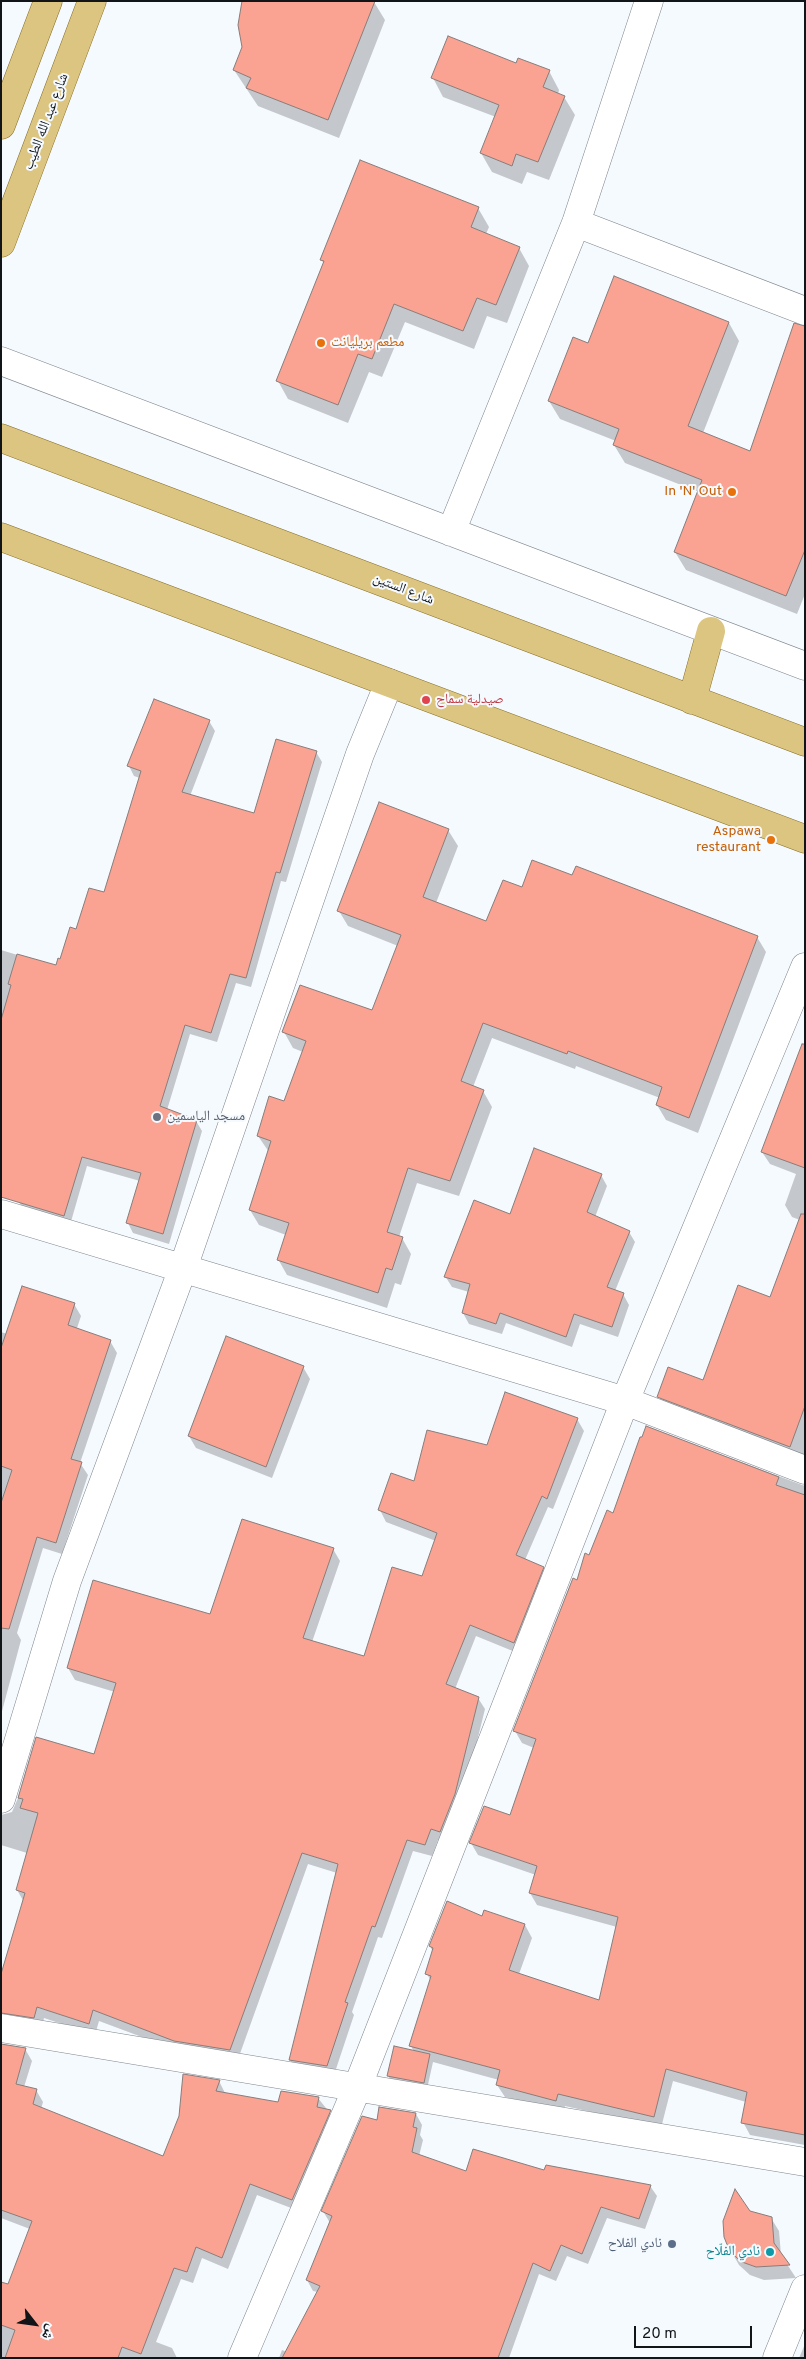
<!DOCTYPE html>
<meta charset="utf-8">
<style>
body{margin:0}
#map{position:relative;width:806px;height:2359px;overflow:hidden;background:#f5faff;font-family:Overpass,"Noto Naskh Arabic",sans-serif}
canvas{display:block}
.frame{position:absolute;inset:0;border:2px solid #121517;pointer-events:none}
.north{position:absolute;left:10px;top:2299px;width:50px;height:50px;-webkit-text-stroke:4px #f5faff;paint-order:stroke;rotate:120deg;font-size:14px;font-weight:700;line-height:20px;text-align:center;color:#121517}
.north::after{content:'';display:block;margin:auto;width:18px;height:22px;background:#121517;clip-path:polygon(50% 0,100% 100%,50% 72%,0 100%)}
.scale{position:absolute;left:634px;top:2326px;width:118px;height:22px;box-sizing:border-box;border:2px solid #121517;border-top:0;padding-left:6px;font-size:15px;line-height:18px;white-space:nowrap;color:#121517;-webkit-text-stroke:4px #f5faff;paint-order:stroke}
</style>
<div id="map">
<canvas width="806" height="2359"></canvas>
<div class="frame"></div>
<div class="north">ش</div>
<div class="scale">20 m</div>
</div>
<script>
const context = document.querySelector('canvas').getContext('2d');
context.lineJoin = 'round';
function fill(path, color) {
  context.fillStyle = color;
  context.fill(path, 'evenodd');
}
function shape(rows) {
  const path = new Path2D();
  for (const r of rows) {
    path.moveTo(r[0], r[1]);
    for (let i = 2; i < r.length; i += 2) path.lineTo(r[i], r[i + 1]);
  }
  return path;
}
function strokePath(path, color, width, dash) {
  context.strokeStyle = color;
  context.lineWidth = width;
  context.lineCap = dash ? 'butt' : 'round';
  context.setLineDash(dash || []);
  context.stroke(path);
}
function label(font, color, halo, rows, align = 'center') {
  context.font = font + ' Overpass,"Noto Naskh Arabic",sans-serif';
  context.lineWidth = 4;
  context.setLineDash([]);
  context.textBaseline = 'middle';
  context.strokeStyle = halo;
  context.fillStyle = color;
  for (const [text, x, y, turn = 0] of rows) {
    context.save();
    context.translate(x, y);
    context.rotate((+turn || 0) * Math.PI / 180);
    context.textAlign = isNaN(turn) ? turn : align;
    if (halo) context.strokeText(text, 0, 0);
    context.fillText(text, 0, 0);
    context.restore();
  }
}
const shadow = shape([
 [374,2,385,20,339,138,258,106,234,70],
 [517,64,549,71,559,90,558,94,564,97,575,115,549,180,527,172,522,184,492,172,481,153,496,117,443,97,433,78],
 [478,208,489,227,486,234,519,248,529,266,507,323,487,316,474,349,405,322,382,377,369,372,348,423,288,399,278,381,324,264,321,259],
 [615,278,729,323,739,341,703,433,751,452,805,332,805,594,797,614,686,570,675,552,699,492,625,463,614,445,616,441,560,419,549,401,588,345],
 [209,721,215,731,190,796,255,815,316,752,322,762,286,882,281,881,251,987,236,983,217,1042,190,1034,167,1110,196,1121,202,1131,169,1244,133,1233,128,1223,140,1181,87,1166,70,1225,25,1212,19,1202,1,1035,1,950,57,967,77,931,105,894,140,778,134,776,129,766],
 [448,830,458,846,436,903,487,922,522,888,573,877,757,937,766,952,698,1133,666,1120,657,1105,660,1098,576,1066,575,1069,492,1038,473,1087,483,1091,492,1107,459,1196,417,1183,399,1237,402,1238,411,1254,401,1285,395,1283,387,1308,287,1275,278,1259,286,1235,259,1225,250,1210,269,1152,258,1136,284,1103,303,1052,293,1048,284,1032,373,1012,398,946,348,926,339,911],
 [805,1094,805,1462,666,1409,659,1396,704,1381,771,1299,800,1220,792,1217,785,1205,796,1174,770,1164,762,1152],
 [601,1175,607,1186,595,1217,629,1232,635,1242,615,1291,623,1294,629,1305,618,1337,580,1324,572,1347,506,1323,502,1334,469,1324,463,1313,469,1292,452,1287,445,1276,510,1215],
 [74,1304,81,1316,77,1328,110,1341,117,1353,80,1463,88,1475,62,1554,43,1548,17,1633,21,1640,1,1715,1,1332,7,1334],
 [303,1367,310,1379,272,1478,196,1448,189,1436],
 [577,1419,584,1431,553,1509,548,1507,525,1560,543,1568,550,1579,520,1654,476,1636,455,1689,478,1698,485,1709,461,1806,446,1843,438,1840,432,1856,413,1851,382,1938,378,1937,352,2012,354,2015,333,2078,297,2072,290,2060,337,1873,308,1864,237,2062,182,2052,99,2021,95,2035,44,2018,41,2029,1,2025,1,1976,24,1902,17,1890,27,1853,1,1845,1,1815,12,1812,21,1791,95,1756,115,1692,75,1680,68,1668,211,1616,333,1549,340,1561,312,1642,365,1657,423,1578,436,1541,386,1522,380,1510,415,1483,488,1447],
 [647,1427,805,1486,805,2145,750,2135,743,2122,746,2102,673,2081,661,2128,565,2106,563,2113,505,2097,497,2085,499,2080,433,2062,427,2089,392,2083,388,2076,395,2047,414,2052,411,2046,431,1981,427,1974,433,1952,430,1946,483,1918,525,1925,532,1938,519,1974,600,2002,617,1927,537,1905,530,1893,536,1875,478,1855,471,1843,511,1817,534,1748,522,1743,515,1731,577,1582,614,1515],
 [1,2044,25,2049,32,2061,24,2087,36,2090,43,2102,41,2109,163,2157,219,2081,225,2093,279,2104,318,2098,337,2122,299,2211,257,2195,228,2269,202,2258,193,2283,181,2279,156,2342,172,2348,177,2358,1,2358,1,2283,8,2286,30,2229,1,2218],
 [416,2114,422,2125,420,2135,423,2140,419,2156,467,2173,545,2172,650,2186,657,2196,645,2229,607,2218,588,2264,567,2256,556,2281,539,2274,509,2358,279,2358,282,2350,287,2352,318,2292,313,2291,307,2280,330,2223,323,2211,377,2121],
 [750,2212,771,2218,779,2231,781,2255,796,2278,764,2280,750,2275,739,2265,731,2251],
 [805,2344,805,2358,799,2358]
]);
const building = shape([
 [242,1,375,1,328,120,246,88,251,78,233,70,242,47,238,25,242,1],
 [448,36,516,63,518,58,550,70,543,87,565,96,538,162,516,154,512,166,480,153,499,105,431,78,448,36],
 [360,160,479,207,471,227,520,247,496,305,477,298,463,331,394,304,372,359,358,354,338,405,276,381,324,261,320,260,360,160],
 [614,276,729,322,688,426,750,451,794,323,805,326,805,550,786,596,674,552,702,480,613,445,619,429,548,401,573,337,588,343,614,276],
 [154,699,210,720,182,792,254,813,276,739,317,751,280,873,276,872,246,978,230,974,211,1033,185,1025,160,1106,197,1120,163,1234,126,1223,141,1173,82,1157,64,1216,1,1197,1,1020,11,985,8,984,17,954,56,965,58,958,60,959,70,927,76,929,89,888,104,892,141,771,127,766,154,699],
 [379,802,449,829,423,897,486,921,503,880,522,887,532,860,572,875,576,866,758,936,689,1118,656,1105,662,1087,568,1051,567,1054,483,1023,461,1081,484,1090,450,1181,408,1168,387,1232,403,1237,392,1270,386,1268,378,1293,277,1260,289,1223,249,1210,271,1141,257,1136,269,1096,284,1101,306,1041,282,1032,300,985,372,1010,401,935,337,911,379,802],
 [802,1044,805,1044,805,1168,761,1152,802,1044],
 [534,1148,602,1174,587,1212,630,1231,607,1287,624,1293,612,1327,574,1314,566,1337,500,1313,496,1324,462,1313,470,1284,444,1277,474,1200,510,1214,534,1148],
 [801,1214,805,1214,805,1406,790,1447,657,1397,668,1367,703,1380,738,1285,770,1297,801,1214],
 [22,1286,75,1303,68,1325,111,1340,71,1459,82,1462,56,1543,37,1537,9,1629,1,1628,1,1503,12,1470,1,1466,1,1348,22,1286],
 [226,1336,304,1366,266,1467,188,1436,226,1336],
 [505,1392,578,1418,547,1499,542,1496,516,1555,544,1567,514,1643,470,1625,446,1684,479,1697,455,1794,440,1832,431,1829,425,1845,407,1840,375,1927,372,1926,345,2002,348,2003,327,2066,289,2060,338,1864,302,1853,230,2050,174,2041,93,2010,89,2024,37,2007,34,2018,1,2013,1,1974,25,1893,16,1890,38,1813,20,1808,23,1799,18,1798,36,1737,94,1754,116,1683,67,1668,93,1580,210,1614,242,1519,334,1548,303,1638,364,1656,392,1567,422,1576,437,1533,378,1510,391,1473,414,1481,427,1430,487,1445,505,1392],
 [646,1426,779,1477,776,1485,805,1495,805,2135,741,2123,747,2092,666,2069,654,2117,558,2094,556,2101,496,2085,500,2070,409,2046,431,1976,425,1974,433,1948,429,1946,447,1901,482,1916,484,1910,525,1924,509,1970,599,2000,618,1917,529,1893,537,1866,469,1843,484,1806,510,1815,536,1739,513,1731,573,1578,577,1580,585,1553,589,1555,607,1510,613,1513,640,1437,642,1437,646,1426],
 [1,2044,26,2048,16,2084,37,2089,33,2104,163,2156,179,2116,183,2074,220,2080,216,2091,278,2102,281,2091,319,2097,317,2107,331,2110,292,2200,250,2184,222,2258,196,2247,187,2272,174,2268,141,2354,122,2347,118,2358,5,2358,15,2330,1,2325,1,2282,8,2284,32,2221,1,2210,1,2044],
 [394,2046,430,2054,424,2083,387,2076,394,2046],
 [379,2107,416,2113,413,2127,417,2128,412,2152,466,2171,473,2149,544,2170,546,2165,651,2185,639,2219,601,2207,582,2254,561,2245,550,2271,533,2263,498,2358,282,2358,320,2286,306,2280,332,2216,321,2211,362,2116,377,2120,379,2107],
 [735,2189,750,2211,772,2217,774,2243,790,2265,756,2267,742,2262,730,2252,724,2237,723,2221,735,2189]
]);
const minor = shape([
 [576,223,805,311],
 [1,361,805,666],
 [451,532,576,223,649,1],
 [1,1214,625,1401,805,1470],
 [1,1799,67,1581,183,1268,360,754,389,683],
 [1,2028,805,2162],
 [242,2358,357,2088,625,1401,805,967],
 [777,2358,805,2289]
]);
const major = shape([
 [1,125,48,1],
 [1,243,92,1],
 [1,438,805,742],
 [1,537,805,839],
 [692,700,711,631]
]);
const markers = [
 [321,343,5,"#e8710a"],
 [732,492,5,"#e8710a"],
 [426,700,5,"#e0444e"],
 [771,840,5,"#e8710a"],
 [157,1117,5,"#6b7280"],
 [672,2244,5,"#5c6f8a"],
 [770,2252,5,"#0f9aa8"]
];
const streetNames = [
 ["شارع عبد الله الطيب",47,122,-69],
 ["شارع الستين",403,590,21]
];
const foodNames = [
 ["مطعم بريليانت",331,343,"left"],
 ["In 'N' Out",722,492],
 ["Aspawa",761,832],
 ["restaurant",761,848]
];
const healthNames = [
 ["صيدلية سماح",436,700]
];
const worshipNames = [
 ["مسجد الياسمين",167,1117]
];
const serviceNames = [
 ["نادي الفلاح",662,2244]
];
const cultureNames = [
 ["نادي الفلّاح",760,2252]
];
fill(shadow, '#0003');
fill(building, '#faa392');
strokePath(building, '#877c7a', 1);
strokePath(minor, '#7f868d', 29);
strokePath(major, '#866e25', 29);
strokePath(minor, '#fff', 28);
strokePath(major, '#dcc580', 28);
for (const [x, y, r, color] of markers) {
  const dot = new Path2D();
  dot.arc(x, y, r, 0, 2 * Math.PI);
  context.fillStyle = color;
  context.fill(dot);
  strokePath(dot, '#f5faff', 2);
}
label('14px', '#121517', '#f5faff', streetNames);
label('14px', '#c56008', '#f5faff', foodNames, 'right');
label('14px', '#be3a42', '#f5faff', healthNames, 'left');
label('14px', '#5b616d', '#f5faff', worshipNames, 'left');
label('14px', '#4e5e75', '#f5faff', serviceNames, 'right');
label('14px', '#0d838f', '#f5faff', cultureNames, 'right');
</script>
